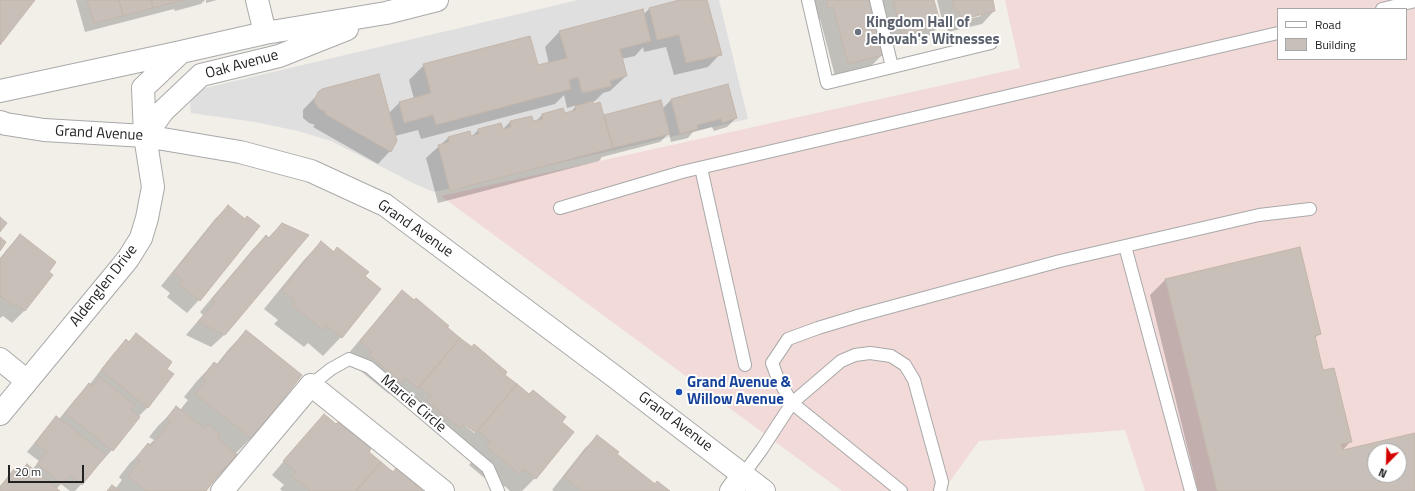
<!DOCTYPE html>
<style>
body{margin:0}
#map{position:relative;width:1415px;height:491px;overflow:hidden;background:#f2efe9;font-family:"Titillium Web",sans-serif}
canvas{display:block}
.legend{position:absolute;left:1277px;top:8px;width:130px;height:52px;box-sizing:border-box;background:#fff;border:1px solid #a7a7a7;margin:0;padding:5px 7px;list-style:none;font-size:12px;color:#222}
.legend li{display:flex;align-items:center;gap:8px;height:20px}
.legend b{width:20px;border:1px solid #a7a7a7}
.north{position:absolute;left:1367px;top:443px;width:40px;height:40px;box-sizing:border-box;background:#fff;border:1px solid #a7a7a7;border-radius:50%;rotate:203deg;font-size:11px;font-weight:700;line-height:16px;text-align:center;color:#222}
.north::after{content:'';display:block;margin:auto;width:14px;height:18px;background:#d40000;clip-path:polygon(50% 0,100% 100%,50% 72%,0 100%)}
.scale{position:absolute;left:8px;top:465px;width:76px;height:18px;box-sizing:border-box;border:2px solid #222;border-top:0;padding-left:5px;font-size:12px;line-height:14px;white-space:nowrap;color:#222;-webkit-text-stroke:3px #fff;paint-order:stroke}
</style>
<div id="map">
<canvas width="1415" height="491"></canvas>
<ul class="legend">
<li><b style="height:5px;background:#fff"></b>Road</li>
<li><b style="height:11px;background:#c7bfb8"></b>Building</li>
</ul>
<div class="north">N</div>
<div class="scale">20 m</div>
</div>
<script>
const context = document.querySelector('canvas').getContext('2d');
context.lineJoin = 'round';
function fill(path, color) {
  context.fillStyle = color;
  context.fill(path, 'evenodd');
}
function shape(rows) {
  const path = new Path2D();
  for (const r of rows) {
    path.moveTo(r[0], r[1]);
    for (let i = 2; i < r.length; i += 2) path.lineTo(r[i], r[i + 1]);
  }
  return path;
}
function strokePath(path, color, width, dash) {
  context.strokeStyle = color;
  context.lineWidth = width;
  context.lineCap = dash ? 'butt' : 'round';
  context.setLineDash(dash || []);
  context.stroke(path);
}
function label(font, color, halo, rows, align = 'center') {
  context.font = font + ' "Titillium Web",sans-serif';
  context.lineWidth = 4;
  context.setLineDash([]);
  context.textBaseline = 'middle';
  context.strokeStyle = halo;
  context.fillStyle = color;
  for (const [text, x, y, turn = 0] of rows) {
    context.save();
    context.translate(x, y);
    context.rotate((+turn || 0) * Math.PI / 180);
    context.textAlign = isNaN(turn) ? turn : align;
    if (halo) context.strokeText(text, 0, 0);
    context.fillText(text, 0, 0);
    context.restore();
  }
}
const residential = shape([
 [578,0,719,0,748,119,434,192,417,185,331,141,298,131,255,122,191,113,190,103,201,89]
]);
const commercial = shape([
 [1005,0,1415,0,1415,491,1145,491,1125,430,979,441,943,491,842,491,441,196,1020,68],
 [1278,9,1406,9,1406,59,1278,59],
 [1375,451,1399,451,1399,475,1375,475]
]);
const shadow = shape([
 [76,0,205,0,201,4,175,11,174,9,85,32],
 [206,0,217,0,206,3],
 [683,0,706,0,720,54,708,67,674,75,666,47,644,52,643,47,635,56,621,59,626,76,610,91,603,93,595,101,592,101,593,105,603,116,660,101,662,109,671,100,736,118,727,127,714,131,712,127,693,132,688,138,671,142,669,133,660,142,602,157,599,161,438,203,426,158,448,138,471,137,478,130,502,130,510,122,535,122,542,115,563,109,564,114,570,113,577,105,567,108,564,95,555,104,421,139,418,130,395,136,390,151,378,164,313,127,315,125,309,123,303,118,303,110,322,90,389,113,399,103,414,99,409,80,424,65,537,67,549,64,545,47,560,31,643,15,649,9],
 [810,0,868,0,882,55,870,67,835,76,820,19,816,21],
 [878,0,933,0,940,25,927,38,889,47],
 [937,0,992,0,994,11,982,24,948,32,946,24,943,24],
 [981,14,981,16,956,22,956,20],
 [228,206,199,300,187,313,167,297,170,293,161,286,215,219],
 [282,224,307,235,224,335,211,347,186,335,203,315,200,312,253,249,266,236,268,238],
 [20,235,47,272,52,275,24,311,12,323,3,316,0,318,0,258,8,248],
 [321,242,333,253,337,249,364,277,341,337,323,356,308,343,304,347,274,324,278,320,264,309,303,261],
 [1165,280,1320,333,1314,339,1322,371,1351,441,1341,452,1415,434,1415,491,1198,491,1150,295],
 [1375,451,1399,451,1399,475,1375,475],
 [402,292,561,422,535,478,522,491,510,491,505,486,500,491,469,465,473,460,393,390,389,394,357,368,348,354,390,304],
 [461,420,476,432,474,433,460,421],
 [246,331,251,438,235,454,227,468,204,491,107,491,112,486,115,489,122,480,119,477,130,463,154,440,149,437,158,426,176,408,180,410,188,400,184,397,196,382,214,363,216,365,228,350],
 [126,341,166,369,148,407,138,417,112,450,75,491,70,491,61,484,56,489,59,491,0,491,0,486,14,471,18,474,32,470,39,461,27,452,48,426,56,417,59,419,77,397,90,384,114,353],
 [324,415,393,473,421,491,282,491,280,489,284,485,272,475,312,428],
 [598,436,616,454,654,485,668,491,554,491,552,490,585,448]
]);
const building = shape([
 [0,0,35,0,0,45,0,0],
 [87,0,119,0,123,16,94,23,87,0],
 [119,0,151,0,153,8,123,16,119,0],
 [151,0,183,0,153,8,151,0],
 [679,0,707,0,722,55,686,63,679,35,657,40,649,8,679,0],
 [826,0,869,0,883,55,848,64,833,7,828,9,826,0],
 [893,0,934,0,941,25,902,35,893,0],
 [952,0,993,0,995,11,961,20,959,12,955,12,952,0],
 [643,9,651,41,620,49,627,76,610,81,612,86,582,93,578,77,569,80,571,89,436,125,433,115,404,123,399,102,431,93,423,64,530,36,538,65,567,58,559,31,643,9],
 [379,74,397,141,391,152,325,114,326,112,318,108,314,101,318,92,322,89,379,74],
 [728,84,737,118,722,123,721,119,697,125,698,129,680,134,671,99,728,84],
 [661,100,670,134,613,148,604,115,661,100],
 [593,101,594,104,600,102,613,148,450,191,438,145,449,142,448,137,470,131,471,136,479,134,478,129,501,123,503,129,511,127,510,121,532,116,533,121,543,119,542,114,563,108,565,113,576,110,575,106,593,101],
 [228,205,245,219,247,216,260,226,200,301,179,284,182,280,173,273,228,205],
 [0,217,7,223,0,232,0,217],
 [282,223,309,235,225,335,198,322,215,302,212,299,266,235,269,238,282,223],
 [20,234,56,262,49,272,53,275,25,311,16,304,14,306,0,296,0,260,20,234],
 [0,237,6,242,0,251,0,237],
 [321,241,334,252,337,247,369,272,365,276,381,289,342,338,326,325,323,330,292,305,295,301,282,290,321,241],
 [1300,247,1321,334,1315,336,1323,370,1334,368,1352,442,1341,444,1343,450,1415,433,1415,491,1217,491,1165,279,1300,247],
 [1375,451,1399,451,1399,475,1375,475,1375,451],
 [402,290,414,300,416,298,449,326,447,327,460,338,418,388,405,378,402,383,369,355,372,351,360,341,402,290],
 [246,330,302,375,252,439,195,394,205,382,202,378,214,362,218,365,246,330],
 [136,333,172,362,167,369,174,374,148,408,101,370,126,339,129,342,136,333],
 [460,338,472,347,474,344,507,372,505,375,517,384,476,433,464,424,460,428,427,401,431,396,419,387,460,338],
 [100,377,135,405,131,410,140,417,113,451,65,413,89,383,93,386,100,377],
 [517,384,529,394,533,390,566,417,562,422,574,432,536,479,523,469,519,474,486,446,490,441,478,431,517,384],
 [176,406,205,429,208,424,220,434,217,438,238,455,228,468,225,466,206,491,146,491,128,476,140,461,136,458,148,443,151,446,171,421,167,418,176,406],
 [324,414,336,424,339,421,371,448,369,452,381,462,356,491,310,491,292,476,296,472,283,461,324,414],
 [56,416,106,455,82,485,70,475,62,484,37,464,47,452,35,443,56,416],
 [597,435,619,452,617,454,655,484,657,481,670,491,582,491,564,477,597,435],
 [381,462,393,472,396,468,423,491,356,491,381,462],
 [27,464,60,491,0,491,0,487,14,469,19,473,27,464],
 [112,485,120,491,107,491,112,485]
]);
const lane = shape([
 [808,0,827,83,991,43],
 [876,0,892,67],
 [1382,9,1415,1],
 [701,168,745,365],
 [560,208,682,172,1278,33],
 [1125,246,1191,491],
 [311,385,331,369,349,359,369,367,488,468,498,491],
 [743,475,762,449,792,403,778,379,772,363,788,339,818,328,861,315,1060,261,1259,215,1310,209],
 [901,491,792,403,841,361,855,355,870,353,891,356,905,365,914,380,942,482,940,491]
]);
const street = shape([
 [257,0,265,33],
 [0,91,181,52],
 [0,122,6,124,44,130,145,136,240,152,311,171,385,205,615,377,764,491],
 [145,136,163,111,201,75,279,56,347,29],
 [0,359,27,381],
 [0,414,128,259,141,238,147,218,153,187,145,136,143,88,181,52,265,33,386,13,437,0],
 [222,491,311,385,443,491],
 [731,491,743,475]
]);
const markers = [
 [858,32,4,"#6b7280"],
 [679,392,4,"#1a4fb4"]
];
const worshipNames = [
 ["Kingdom Hall of",866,23],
 ["Jehovah's Witnesses",866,40]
];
const streetNames = [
 ["Oak Avenue",242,65,-15],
 ["Grand Avenue",99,134,3],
 ["Grand Avenue",415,229,35],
 ["Aldenglen Drive",104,286,-52],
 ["Marcie Circle",413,404,40],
 ["Grand Avenue",675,422,37]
];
const transitNames = [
 ["Grand Avenue &",687,383],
 ["Willow Avenue",687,400]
];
fill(residential, '#e0dfdf');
fill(commercial, '#f2dad9');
fill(shadow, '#0003');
fill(building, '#c7bfb8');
strokePath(building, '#c4b6ab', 1);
strokePath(lane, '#a9a9a9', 14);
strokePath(street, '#a9a9a9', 24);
strokePath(lane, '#fff', 12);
strokePath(street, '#fff', 22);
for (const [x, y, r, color] of markers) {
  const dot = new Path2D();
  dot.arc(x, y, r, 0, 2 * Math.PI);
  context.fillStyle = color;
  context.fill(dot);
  strokePath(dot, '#fff', 1.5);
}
label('bold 15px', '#5b616d', '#fff', worshipNames, 'left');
label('15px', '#222', '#fff', streetNames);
label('bold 15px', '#164399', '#fff', transitNames, 'left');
</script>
